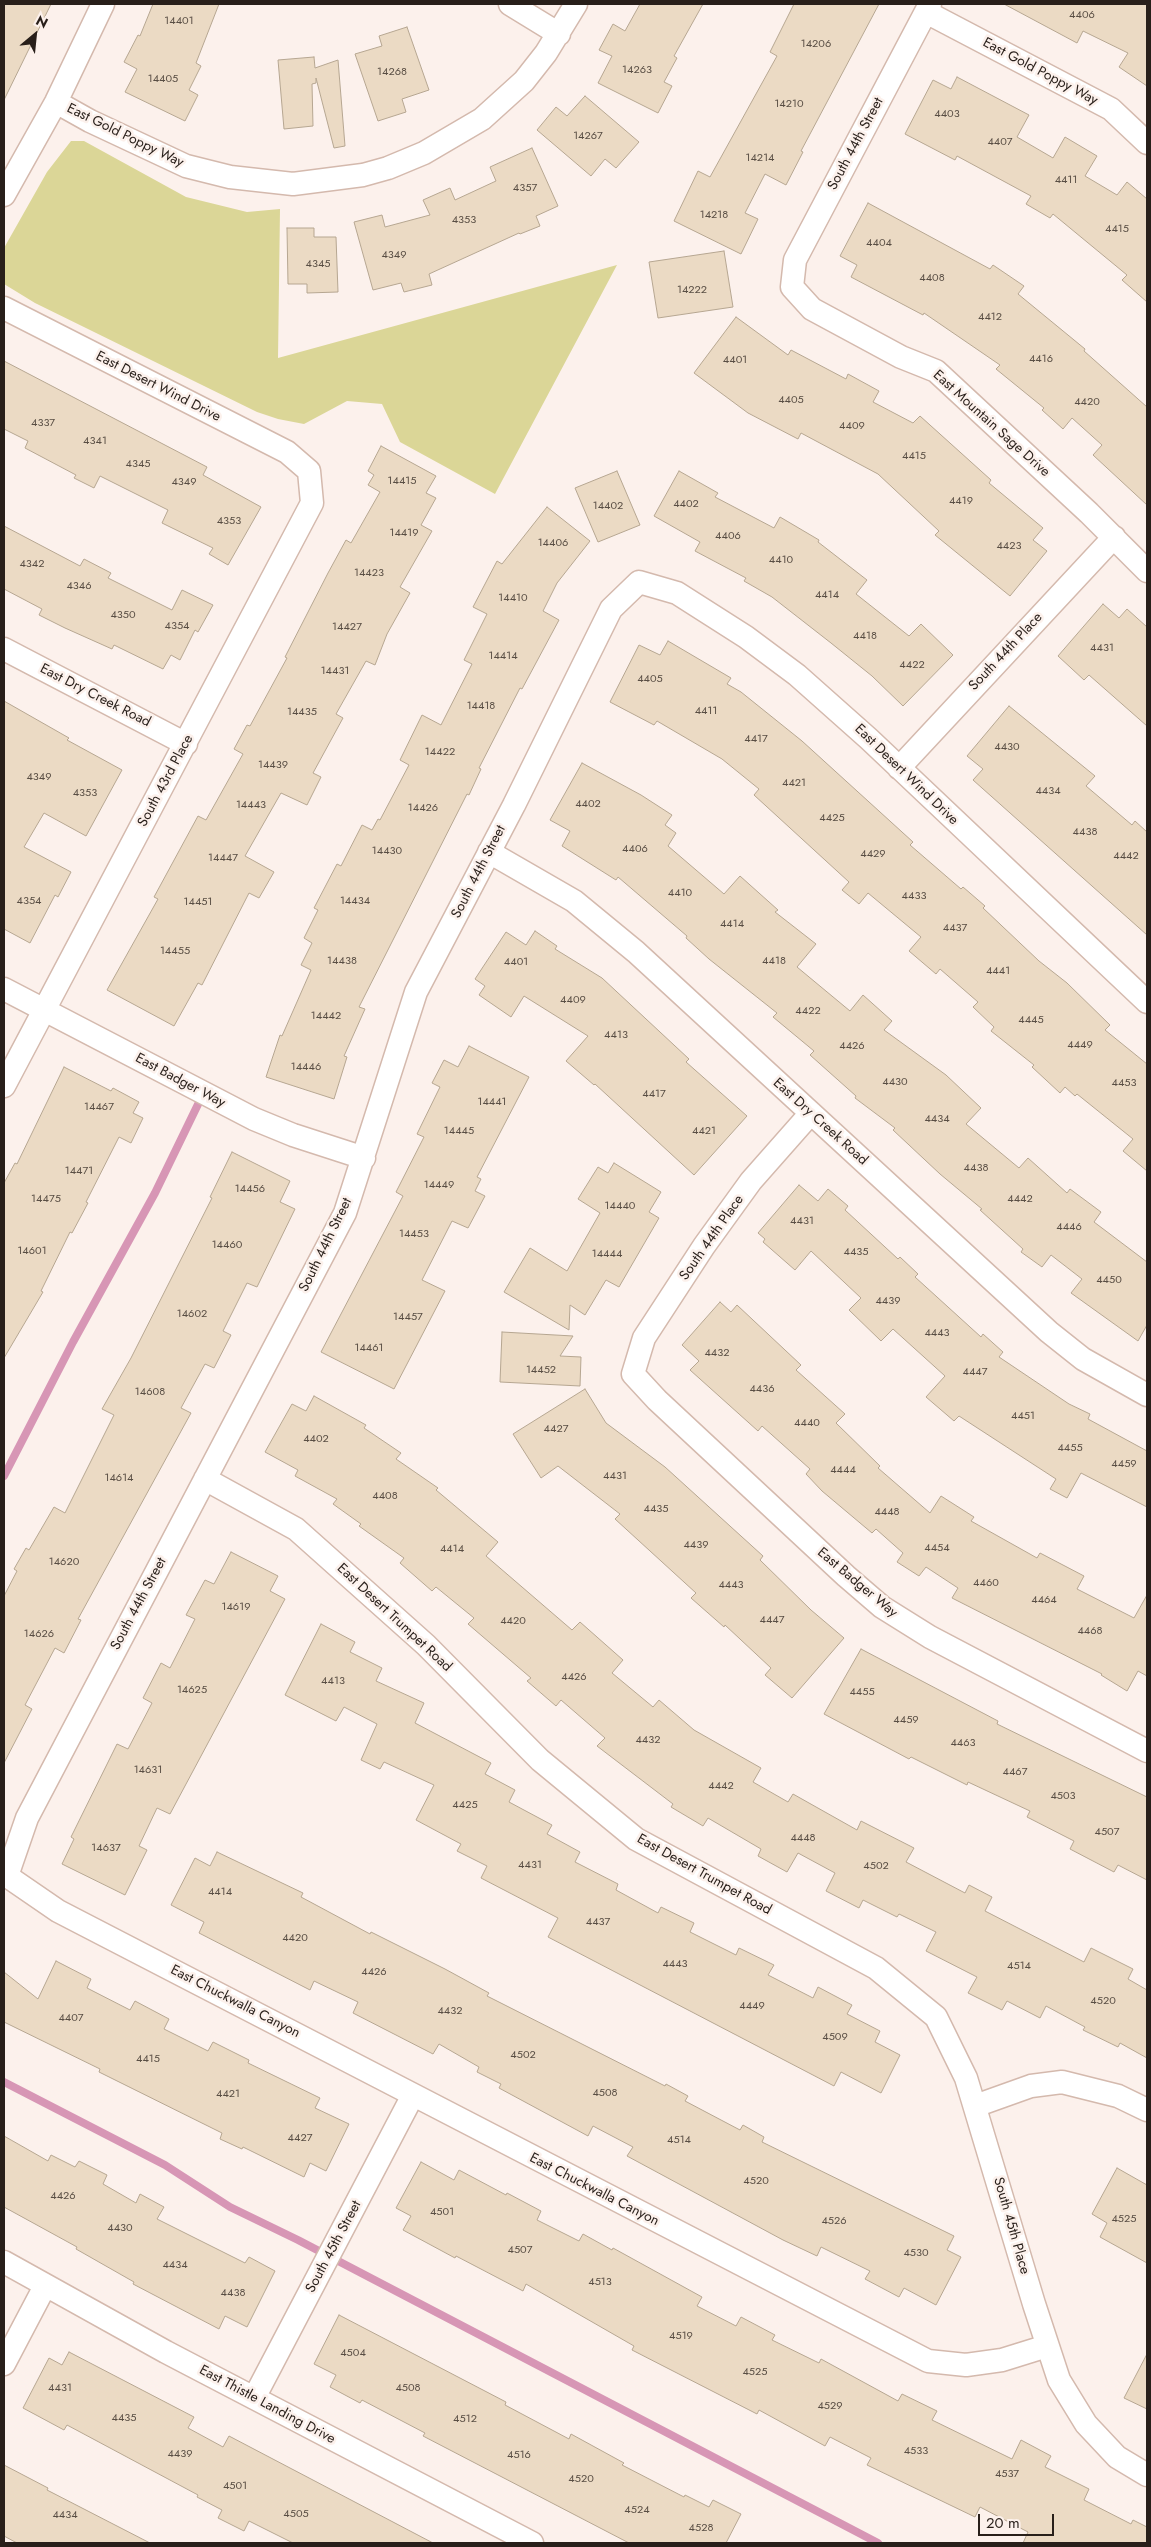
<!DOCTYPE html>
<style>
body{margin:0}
#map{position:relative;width:1151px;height:2547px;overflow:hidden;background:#fcf1ec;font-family:Jost,sans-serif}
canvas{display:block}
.frame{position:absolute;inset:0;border:5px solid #281f1a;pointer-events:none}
.north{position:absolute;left:10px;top:10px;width:50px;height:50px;-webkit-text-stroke:4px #fcf1ec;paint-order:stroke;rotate:28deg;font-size:14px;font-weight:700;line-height:20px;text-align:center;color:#281f1a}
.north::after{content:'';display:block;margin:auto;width:18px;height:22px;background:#281f1a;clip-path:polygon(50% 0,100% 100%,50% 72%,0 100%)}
.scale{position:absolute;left:978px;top:2514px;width:76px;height:22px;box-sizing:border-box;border:2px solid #281f1a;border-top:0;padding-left:6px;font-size:15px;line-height:18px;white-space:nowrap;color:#281f1a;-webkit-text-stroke:4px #fcf1ec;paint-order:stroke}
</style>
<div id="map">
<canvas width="1151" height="2547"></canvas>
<div class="frame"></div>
<div class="north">N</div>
<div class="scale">20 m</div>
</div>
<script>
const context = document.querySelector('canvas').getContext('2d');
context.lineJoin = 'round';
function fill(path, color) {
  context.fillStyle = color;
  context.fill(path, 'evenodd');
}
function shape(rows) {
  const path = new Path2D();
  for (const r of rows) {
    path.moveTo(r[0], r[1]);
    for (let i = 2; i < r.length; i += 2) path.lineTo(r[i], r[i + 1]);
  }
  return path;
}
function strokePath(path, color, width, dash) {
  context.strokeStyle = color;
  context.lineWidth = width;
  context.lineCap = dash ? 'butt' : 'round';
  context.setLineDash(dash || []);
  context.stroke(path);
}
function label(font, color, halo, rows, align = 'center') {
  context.font = font + ' Jost,sans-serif';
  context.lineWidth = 5;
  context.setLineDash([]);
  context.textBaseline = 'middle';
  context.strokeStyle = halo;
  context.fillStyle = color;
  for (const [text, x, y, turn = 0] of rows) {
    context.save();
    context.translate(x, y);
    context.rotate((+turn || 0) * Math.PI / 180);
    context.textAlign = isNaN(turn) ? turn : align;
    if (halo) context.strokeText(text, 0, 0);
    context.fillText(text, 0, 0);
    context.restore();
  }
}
const green = shape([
 [71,141,84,141,186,197,247,212,280,209,278,358,617,265,495,494,400,442,382,404,347,401,304,424,278,419,257,412,35,303,4,284,4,248,47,172]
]);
const stream = shape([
 [4,1476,73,1342,155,1193,203,1094],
 [4,2082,165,2165,230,2207,298,2240,878,2543]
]);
const building = shape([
 [4,4,51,4,4,100,4,4],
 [153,4,219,4,196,63,201,66,189,90,198,95,185,121,125,92,137,69,124,62,138,35,140,36,153,4],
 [640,4,703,4,674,56,677,58,664,82,672,86,658,113,598,83,612,56,599,50,613,24,625,31,640,4],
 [794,4,879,4,801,151,803,152,786,185,765,174,745,213,758,219,741,254,674,221,698,171,710,177,777,56,770,52,794,4],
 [1004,4,1147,4,1147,86,1119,67,1128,53,1083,31,1077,43,1004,4],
 [407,27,429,90,402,99,406,112,378,121,355,54,382,46,379,36,407,27],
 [314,57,315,68,338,60,345,146,334,148,316,78,316,83,312,84,313,126,284,129,278,60,314,57],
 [957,77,1029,115,1017,137,1053,158,1065,137,1097,156,1085,176,1117,195,1127,182,1147,199,1147,302,1122,280,1127,275,1053,214,1050,218,1026,204,1031,196,957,156,955,160,905,134,933,80,951,89,957,77],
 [585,96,639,142,616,168,605,159,591,176,537,130,556,107,567,116,585,96],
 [532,148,558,206,536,216,540,226,520,234,519,233,429,274,432,285,404,292,401,283,373,290,354,222,382,215,385,227,430,215,423,200,450,188,455,200,496,181,490,167,532,148],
 [868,203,990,269,993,265,1024,286,1018,294,1085,349,1084,351,1147,407,1147,505,1093,455,1102,445,1072,418,1063,429,1042,410,1044,408,996,369,1000,365,924,313,923,315,851,277,857,265,840,256,868,203],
 [287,228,314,228,314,237,336,237,338,292,307,293,307,284,288,284,287,228],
 [724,251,733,307,658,318,649,262,724,251],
 [736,317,788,355,791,350,846,379,848,374,879,391,873,402,913,423,920,416,991,480,989,483,1043,528,1033,540,1047,551,1010,596,935,535,939,531,878,474,801,433,798,439,748,413,694,373,736,317],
 [4,361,207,467,203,475,261,507,228,565,209,554,213,548,162,523,168,510,100,476,94,488,74,478,76,475,25,448,28,441,4,429,4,361],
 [381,446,436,476,426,493,436,498,421,525,432,531,400,587,410,593,387,634,375,665,366,661,336,714,343,718,313,773,321,777,307,805,281,793,245,856,274,872,259,898,249,893,202,985,198,983,174,1026,107,990,158,899,154,897,198,816,206,820,243,754,234,749,247,725,250,726,287,658,285,657,328,573,346,540,351,543,380,492,368,485,374,475,368,471,381,446],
 [617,471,640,525,598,542,575,488,617,471],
 [679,471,718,493,715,497,774,528,780,517,819,540,818,542,867,580,856,594,909,636,921,624,953,655,903,706,872,676,831,643,772,597,744,581,746,578,695,551,700,542,654,516,679,471],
 [547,507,590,541,557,583,543,611,559,620,522,689,520,688,479,768,481,769,469,795,467,794,359,1007,365,1009,344,1056,347,1057,334,1099,266,1077,280,1035,282,1036,311,970,301,965,312,943,304,938,318,910,314,908,337,864,341,866,362,825,372,830,378,819,380,820,409,765,400,760,422,715,441,725,472,664,464,660,487,614,473,607,497,561,502,564,547,507],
 [4,526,80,566,84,559,111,573,108,578,172,610,182,590,213,605,198,632,195,630,180,660,171,655,163,669,114,645,112,649,65,628,39,615,42,609,4,589,4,526],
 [1103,604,1119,618,1127,609,1147,627,1147,726,1089,675,1084,680,1058,656,1103,604],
 [668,641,731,678,727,684,741,692,802,741,913,842,910,845,961,889,963,887,985,906,983,908,1039,961,1067,983,1110,1025,1105,1030,1147,1064,1147,1171,1123,1151,1133,1139,1077,1094,1075,1096,1065,1087,1060,1093,1032,1067,1034,1065,991,1031,994,1027,973,1007,978,1002,940,969,936,974,909,951,921,937,868,893,859,904,842,890,849,882,754,795,759,789,722,759,657,721,654,725,610,702,639,645,660,655,668,641],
 [4,701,69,738,67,740,122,770,86,836,44,813,24,847,71,872,58,897,55,895,30,943,4,929,4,701],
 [1009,706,1095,776,1086,786,1132,825,1135,821,1147,832,1147,935,973,780,983,769,967,756,1009,706],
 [582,763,641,795,672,815,665,825,676,833,668,846,724,894,740,876,778,910,775,912,816,944,797,967,850,1011,863,995,892,1021,884,1030,946,1075,981,1108,966,1124,1019,1168,1028,1158,1067,1193,1070,1189,1101,1212,1094,1222,1147,1262,1147,1325,1138,1341,1071,1293,1082,1279,1051,1255,1042,1267,1021,1252,1023,1249,980,1210,982,1209,940,1174,893,1130,895,1128,855,1098,856,1096,810,1055,814,1051,773,1017,777,1013,709,959,686,938,687,936,618,877,616,880,562,846,570,831,550,820,582,763],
 [535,931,557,946,555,949,602,978,689,1059,686,1062,747,1116,694,1175,595,1084,594,1085,566,1061,588,1036,524,996,511,1017,479,995,485,986,475,979,506,932,526,945,535,931],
 [469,1046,529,1077,477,1177,481,1179,475,1191,485,1196,468,1228,452,1221,422,1280,445,1291,394,1389,321,1352,403,1196,396,1192,424,1137,417,1134,440,1087,432,1083,444,1060,458,1067,469,1046],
 [64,1067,111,1091,113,1088,139,1102,133,1113,143,1118,131,1143,119,1137,86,1202,88,1203,72,1233,70,1232,41,1291,43,1292,4,1358,4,1183,15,1163,17,1164,64,1067],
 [232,1152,290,1181,280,1202,295,1209,257,1287,247,1283,223,1331,231,1335,214,1368,205,1364,181,1408,191,1413,78,1619,81,1620,64,1653,55,1648,25,1705,32,1709,4,1763,4,1596,17,1571,14,1569,26,1548,29,1550,54,1507,65,1513,114,1415,102,1409,131,1358,212,1198,210,1197,232,1152],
 [614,1163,661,1192,649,1212,659,1218,619,1287,606,1280,585,1315,570,1305,569,1330,504,1292,530,1248,567,1271,600,1213,578,1199,598,1167,608,1173,614,1163],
 [799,1185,818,1201,828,1189,848,1206,845,1210,898,1259,900,1257,918,1274,915,1277,981,1337,983,1334,1003,1352,999,1357,1069,1404,1090,1414,1088,1419,1147,1451,1147,1507,1081,1473,1067,1498,1050,1489,1056,1479,959,1416,954,1421,926,1397,945,1376,893,1329,881,1341,849,1310,861,1298,811,1251,795,1270,763,1242,765,1239,758,1233,799,1185],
 [720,1302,731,1312,737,1305,801,1365,796,1370,845,1414,836,1423,880,1466,878,1468,930,1513,941,1496,974,1517,971,1521,1037,1558,1040,1553,1084,1576,1077,1589,1134,1618,1147,1595,1147,1676,1138,1671,1127,1691,1101,1675,1102,1674,952,1598,958,1588,926,1567,919,1576,897,1562,903,1553,876,1529,872,1533,822,1491,806,1474,810,1469,762,1426,758,1431,690,1370,699,1361,682,1345,720,1302],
 [502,1332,573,1336,560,1356,581,1357,580,1386,500,1382,502,1332],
 [585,1389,606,1423,665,1467,763,1556,760,1560,811,1610,844,1638,792,1698,765,1675,771,1668,725,1625,724,1627,691,1598,696,1593,615,1519,620,1514,558,1466,541,1478,513,1434,585,1389],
 [314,1396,366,1425,364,1428,401,1453,396,1459,438,1488,436,1490,498,1542,486,1556,572,1630,580,1622,623,1660,612,1673,653,1707,659,1700,694,1730,761,1768,753,1782,788,1802,793,1794,857,1830,861,1821,914,1848,906,1862,965,1893,969,1885,992,1897,985,1911,1084,1962,1091,1948,1133,1969,1128,1979,1147,1990,1147,2058,1120,2043,1118,2047,1083,2030,1085,2027,1046,2006,1040,2018,1007,2001,1002,2010,968,1993,977,1977,926,1951,936,1932,899,1914,897,1917,863,1900,859,1908,826,1891,835,1873,798,1853,787,1872,758,1856,761,1849,708,1818,703,1826,671,1807,673,1804,597,1746,605,1738,561,1700,556,1706,527,1681,531,1678,468,1624,474,1618,436,1587,432,1591,400,1563,404,1558,359,1526,361,1524,333,1504,337,1499,295,1476,298,1470,265,1452,292,1404,306,1411,314,1396],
 [231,1552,278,1576,270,1591,285,1599,170,1814,157,1808,139,1846,147,1850,125,1895,62,1864,74,1839,71,1837,117,1744,128,1749,152,1703,143,1698,161,1663,170,1668,195,1619,186,1615,205,1580,214,1584,231,1552],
 [321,1624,355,1642,350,1652,382,1668,376,1681,424,1703,415,1723,491,1763,485,1774,515,1790,509,1802,552,1825,547,1834,580,1852,575,1862,618,1884,616,1890,658,1913,661,1907,694,1923,690,1932,736,1955,739,1948,774,1965,768,1975,813,1998,818,1987,852,2005,847,2014,880,2031,875,2042,900,2055,881,2093,841,2072,834,2086,548,1937,558,1918,481,1878,487,1866,457,1851,461,1844,416,1820,434,1785,384,1762,380,1769,361,1760,377,1724,344,1707,336,1721,285,1695,321,1624],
 [861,1649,998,1721,997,1724,1147,1797,1147,1880,1118,1865,1114,1872,1070,1849,1074,1841,1027,1817,1030,1811,968,1782,967,1785,911,1757,909,1759,824,1714,861,1649],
 [217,1852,303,1893,301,1897,370,1934,371,1932,445,1969,489,1993,487,1996,665,2086,666,2084,688,2096,685,2101,740,2130,743,2125,764,2137,762,2142,954,2236,947,2250,961,2257,936,2305,904,2288,899,2297,865,2279,870,2271,821,2247,817,2256,783,2240,627,2156,633,2147,593,2126,588,2136,499,2088,501,2084,477,2072,479,2067,439,2044,433,2054,353,2013,358,2002,314,1981,310,1990,199,1933,204,1922,171,1905,195,1858,210,1866,217,1852],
 [56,1961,91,1979,87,1988,130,2010,135,2001,169,2019,164,2029,208,2051,213,2042,249,2060,248,2063,320,2098,315,2108,349,2124,326,2171,310,2163,304,2177,243,2147,242,2149,220,2139,222,2133,99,2072,100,2069,4,2022,4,1972,38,1999,56,1961],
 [4,2136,48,2161,51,2155,75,2167,79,2161,107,2175,103,2184,136,2203,140,2194,164,2207,157,2219,245,2263,249,2257,275,2271,247,2327,225,2316,219,2329,133,2284,134,2282,76,2249,77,2247,4,2207,4,2136],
 [421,2162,454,2180,459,2170,506,2195,507,2193,541,2211,537,2220,579,2241,583,2234,612,2250,613,2248,702,2297,697,2306,736,2326,741,2317,775,2335,772,2340,819,2363,821,2359,898,2401,902,2394,937,2411,932,2420,1012,2459,1021,2440,1051,2456,1045,2467,1089,2489,1084,2500,1131,2524,1133,2520,1147,2527,1147,2543,1023,2543,1028,2532,980,2507,975,2517,867,2465,871,2458,830,2437,825,2446,759,2410,757,2414,632,2350,634,2346,526,2284,523,2291,456,2256,455,2258,403,2230,411,2216,396,2208,421,2162],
 [1117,2168,1147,2185,1147,2263,1100,2237,1107,2223,1092,2214,1117,2168],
 [339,2315,506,2402,505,2405,569,2439,571,2434,624,2463,622,2465,684,2497,685,2495,709,2507,713,2500,741,2514,726,2543,629,2543,423,2436,425,2433,362,2400,360,2403,330,2387,336,2375,314,2364,339,2315],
 [69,2352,194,2417,188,2428,223,2447,229,2436,433,2543,293,2543,249,2521,244,2531,218,2518,222,2510,197,2497,198,2495,67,2425,64,2430,23,2408,49,2358,62,2365,69,2352],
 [1147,2354,1147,2409,1124,2398,1147,2354],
 [4,2465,48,2488,47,2490,150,2543,17,2543,4,2536,4,2465]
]);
const minor = shape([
 [510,4,559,34],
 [930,4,795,260,792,287,812,309,901,357,936,371,1089,513,1147,571],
 [926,12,1111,109,1147,143],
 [56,102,90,121,186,166,230,177,293,184,363,175,388,168,424,153,482,119,524,81,546,53,576,4],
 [4,195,56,102,103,4],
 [4,308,287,452,309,471,312,503,4,1086],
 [4,649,186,744],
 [899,768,1114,537],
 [489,852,574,901,636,952,1049,1332,1083,1359,1147,1395],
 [4,989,254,1119,293,1135,364,1158],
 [811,1113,751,1181,704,1246,644,1338,633,1374,657,1400,846,1576,882,1607,930,1637,1147,1751],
 [205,1479,296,1529,426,1645,540,1760,636,1839,876,1968,936,2017,966,2078,1034,2304,1059,2380,1086,2424,1117,2457,1147,2475],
 [975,2106,1031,2086,1062,2082,1118,2096,1147,2110],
 [4,2262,166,2352,532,2543],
 [1047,2346,1002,2360,966,2365,928,2361,58,1911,7,1876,27,1818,345,1213,416,992,514,805,611,609,639,582,677,593,746,637,797,675,869,739,1147,1002],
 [4,2364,45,2286],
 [254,2398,413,2095]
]);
const numberNames = [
 ["4406",1082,15],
 ["14401",179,21],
 ["14206",816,44],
 ["14263",637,70],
 ["14268",392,72],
 ["14405",163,79],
 ["14210",789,104],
 ["4403",947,114],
 ["14267",588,136],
 ["4407",1000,142],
 ["14214",760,158],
 ["4411",1066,180],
 ["4357",525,188],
 ["14218",714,215],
 ["4353",464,220],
 ["4415",1117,229],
 ["4404",879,243],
 ["4349",394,255],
 ["4345",318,264],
 ["4408",932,278],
 ["14222",692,290],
 ["4412",990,317],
 ["4416",1041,359],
 ["4401",735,360],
 ["4405",791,400],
 ["4420",1087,402],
 ["4337",43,423],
 ["4409",852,426],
 ["4341",95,441],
 ["4415",914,456],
 ["4345",138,464],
 ["14415",402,481],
 ["4349",184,482],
 ["4419",961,501],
 ["4402",686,504],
 ["14402",608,506],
 ["4353",229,521],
 ["14419",404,533],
 ["4406",728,536],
 ["14406",553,543],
 ["4423",1009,546],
 ["4410",781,560],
 ["4342",32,564],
 ["14423",369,573],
 ["4346",79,586],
 ["4414",827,595],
 ["14410",513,598],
 ["4350",123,615],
 ["4354",177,626],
 ["14427",347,627],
 ["4418",865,636],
 ["4431",1102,648],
 ["14414",503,656],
 ["4422",912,665],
 ["14431",335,671],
 ["4405",650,679],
 ["14418",481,706],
 ["4411",706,711],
 ["14435",302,712],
 ["4417",756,739],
 ["4430",1007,747],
 ["14422",440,752],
 ["14439",273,765],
 ["4349",39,777],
 ["4421",794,783],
 ["4434",1048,791],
 ["4353",85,793],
 ["4402",588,804],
 ["14443",251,805],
 ["14426",423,808],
 ["4425",832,818],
 ["4438",1085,832],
 ["4406",635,849],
 ["14430",387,851],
 ["4429",873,854],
 ["4442",1126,856],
 ["14447",223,858],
 ["4410",680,893],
 ["4433",914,896],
 ["4354",29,901],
 ["14434",355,901],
 ["14451",198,902],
 ["4414",732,924],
 ["4437",955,928],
 ["14455",175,951],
 ["14438",342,961],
 ["4418",774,961],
 ["4401",516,962],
 ["4441",998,971],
 ["4409",573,1000],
 ["4422",808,1011],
 ["14442",326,1016],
 ["4445",1031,1020],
 ["4413",616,1035],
 ["4449",1080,1045],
 ["4426",852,1046],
 ["14446",306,1067],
 ["4430",895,1082],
 ["4453",1124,1083],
 ["4417",654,1094],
 ["14441",492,1102],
 ["14467",99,1107],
 ["4434",937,1119],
 ["14445",459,1131],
 ["4421",704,1131],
 ["4438",976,1168],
 ["14471",79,1171],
 ["14449",439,1185],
 ["14456",250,1189],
 ["14475",46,1199],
 ["4442",1020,1199],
 ["14440",620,1206],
 ["4431",802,1221],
 ["4446",1069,1227],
 ["14453",414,1234],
 ["14460",227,1245],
 ["14601",32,1251],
 ["4435",856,1252],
 ["14444",607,1254],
 ["4450",1109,1280],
 ["4439",888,1301],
 ["14602",192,1314],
 ["14457",408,1317],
 ["4443",937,1333],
 ["14461",369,1348],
 ["4432",717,1353],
 ["14452",541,1370],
 ["4447",975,1372],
 ["4436",762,1389],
 ["14608",150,1392],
 ["4451",1023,1416],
 ["4440",807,1423],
 ["4427",556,1429],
 ["4402",316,1439],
 ["4455",1070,1448],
 ["4459",1124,1464],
 ["4444",843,1470],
 ["4431",615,1476],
 ["14614",119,1478],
 ["4408",385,1496],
 ["4435",656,1509],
 ["4448",887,1512],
 ["4439",696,1545],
 ["4454",937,1548],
 ["4414",452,1549],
 ["14620",64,1562],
 ["4460",986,1583],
 ["4443",731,1585],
 ["4464",1044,1600],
 ["14619",236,1607],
 ["4447",772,1620],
 ["4420",513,1621],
 ["4468",1090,1631],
 ["14626",39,1634],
 ["4426",574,1677],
 ["4413",333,1681],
 ["14625",192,1690],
 ["4455",862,1692],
 ["4459",906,1720],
 ["4432",648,1740],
 ["4463",963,1743],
 ["14631",148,1770],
 ["4467",1015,1772],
 ["4442",721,1786],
 ["4503",1063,1796],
 ["4425",465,1805],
 ["4507",1107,1832],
 ["4448",803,1838],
 ["14637",106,1848],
 ["4431",530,1865],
 ["4502",876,1866],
 ["4414",220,1892],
 ["4437",598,1922],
 ["4420",295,1938],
 ["4443",675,1964],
 ["4514",1019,1966],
 ["4426",374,1972],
 ["4520",1103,2001],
 ["4449",752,2006],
 ["4432",450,2011],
 ["4407",71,2018],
 ["4509",835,2037],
 ["4502",523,2055],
 ["4415",148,2059],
 ["4508",605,2093],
 ["4421",228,2094],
 ["4427",300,2138],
 ["4514",679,2140],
 ["4520",756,2181],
 ["4426",63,2196],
 ["4501",442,2212],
 ["4525",1124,2219],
 ["4526",834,2221],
 ["4430",120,2228],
 ["4507",520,2250],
 ["4530",916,2253],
 ["4434",175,2265],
 ["4513",600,2282],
 ["4438",233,2293],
 ["4519",681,2336],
 ["4504",353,2353],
 ["4525",755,2372],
 ["4431",60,2388],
 ["4508",408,2388],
 ["4529",830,2406],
 ["4435",124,2418],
 ["4512",465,2419],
 ["4533",916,2451],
 ["4439",180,2454],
 ["4516",519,2455],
 ["4537",1007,2474],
 ["4520",581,2479],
 ["4501",235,2486],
 ["4524",637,2510],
 ["4505",296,2514],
 ["4434",65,2515],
 ["4528",701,2528]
];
const streetNames = [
 ["East Gold Poppy Way",1040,72,28],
 ["East Gold Poppy Way",125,136,26],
 ["South 44th Street",856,144,-62],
 ["East Desert Wind Drive",158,387,27],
 ["East Mountain Sage Drive",991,424,42],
 ["South 44th Place",1006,652,-47],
 ["East Dry Creek Road",95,696,27],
 ["East Desert Wind Drive",906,775,44],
 ["South 43rd Place",166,781,-62],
 ["South 44th Street",479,872,-63],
 ["East Badger Way",180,1081,28],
 ["East Dry Creek Road",820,1122,42],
 ["South 44th Place",712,1238,-55],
 ["South 44th Street",326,1245,-64],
 ["East Badger Way",857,1583,40],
 ["South 44th Street",139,1604,-62],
 ["East Desert Trumpet Road",394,1618,43],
 ["East Desert Trumpet Road",704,1875,29],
 ["East Chuckwalla Canyon",235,2002,27],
 ["East Chuckwalla Canyon",594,2190,27],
 ["South 45th Place",1011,2226,74],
 ["South 45th Street",334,2247,-62],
 ["East Thistle Landing Drive",267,2405,28]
];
fill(green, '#dbd697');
strokePath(stream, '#d796b5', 8);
fill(building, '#ebdac4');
strokePath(building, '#b6a691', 1);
strokePath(minor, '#d4b9ad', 25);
strokePath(minor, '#fff', 22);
label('11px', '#594e44', null, numberNames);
label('14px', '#281f1a', '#fcf1ec', streetNames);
</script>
